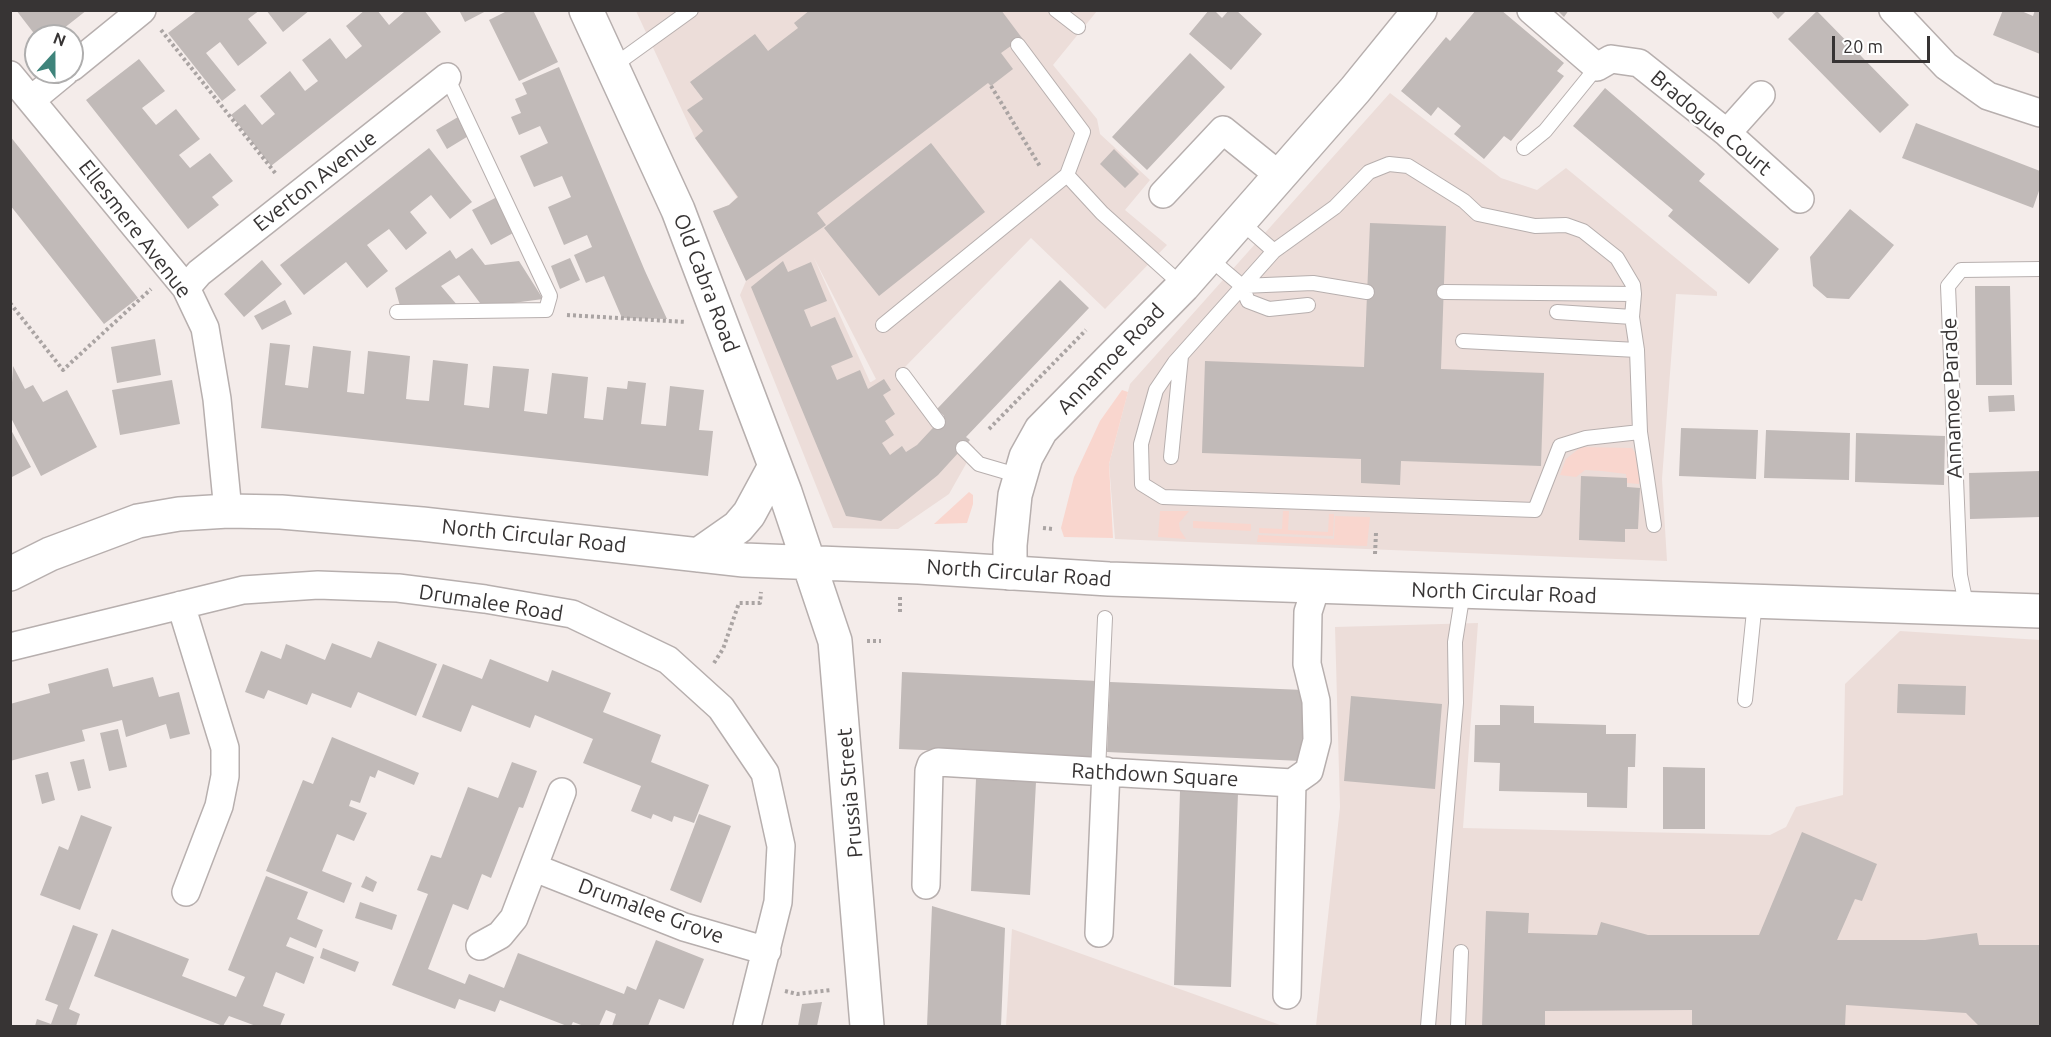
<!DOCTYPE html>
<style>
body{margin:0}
#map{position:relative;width:2051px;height:1037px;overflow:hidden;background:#f4ecea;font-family:Ubuntu,sans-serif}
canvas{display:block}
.frame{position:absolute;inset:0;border:12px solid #373434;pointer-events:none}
.north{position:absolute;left:24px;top:24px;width:60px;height:60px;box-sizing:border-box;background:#fff;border:2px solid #afaeae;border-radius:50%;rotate:21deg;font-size:16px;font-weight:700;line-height:24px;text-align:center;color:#373434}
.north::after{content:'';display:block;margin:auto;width:21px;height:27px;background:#3f847b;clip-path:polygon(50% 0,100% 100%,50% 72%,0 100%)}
.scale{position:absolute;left:1832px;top:36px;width:98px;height:27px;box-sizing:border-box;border:3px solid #373434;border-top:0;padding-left:8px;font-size:18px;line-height:21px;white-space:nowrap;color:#373434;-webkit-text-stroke:4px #fff;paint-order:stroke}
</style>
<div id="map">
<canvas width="2051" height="1037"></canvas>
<div class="frame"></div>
<div class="north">N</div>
<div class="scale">20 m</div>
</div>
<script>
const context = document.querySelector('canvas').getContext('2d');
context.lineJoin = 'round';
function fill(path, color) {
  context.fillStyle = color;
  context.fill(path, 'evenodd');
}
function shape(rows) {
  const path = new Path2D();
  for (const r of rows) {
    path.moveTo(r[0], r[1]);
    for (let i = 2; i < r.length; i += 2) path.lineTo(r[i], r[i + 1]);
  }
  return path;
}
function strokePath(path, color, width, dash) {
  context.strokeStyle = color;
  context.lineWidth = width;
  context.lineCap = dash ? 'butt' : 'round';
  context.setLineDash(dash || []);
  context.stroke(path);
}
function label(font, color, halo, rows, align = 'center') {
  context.font = font + ' Ubuntu,sans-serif';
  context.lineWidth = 4.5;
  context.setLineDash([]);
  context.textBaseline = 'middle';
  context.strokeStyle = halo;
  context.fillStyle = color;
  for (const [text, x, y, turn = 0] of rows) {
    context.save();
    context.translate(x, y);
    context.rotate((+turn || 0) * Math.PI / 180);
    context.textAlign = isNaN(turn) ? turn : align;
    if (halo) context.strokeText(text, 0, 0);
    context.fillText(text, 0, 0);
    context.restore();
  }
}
const built = shape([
 [636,11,1097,11,1053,65,1097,119,1100,134,1150,180,1125,210,1167,245,1105,309,1031,238,905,367,936,409,975,448,949,494,898,529,833,528,740,295,746,281,713,211,729,205,737,197,695,138],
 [814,258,876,379,871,382,870,382],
 [1390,93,1501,178,1537,190,1566,168,1717,292,1717,296,1676,294,1662,479,1667,561,1115,539,1109,464,1130,384],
 [1478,623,1463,828,1770,835,1786,827,1796,807,1843,795,1845,684,1900,631,2040,640,2040,1026,1316,1026,1340,807,1335,627],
 [1012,929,1283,1026,1006,1026]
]);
const green = shape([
 [1122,390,1128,392,1109,464,1113,538,1064,537,1061,528,1074,477,1100,421],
 [1581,447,1632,448,1639,459,1639,484,1627,483,1626,474,1602,471,1585,470,1576,477,1560,475,1566,459],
 [969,492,973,495,973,504,967,523,934,524],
 [1160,511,1189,511,1179,523,1180,530,1186,539,1158,537],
 [1283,511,1289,511,1288,530,1328,532,1329,514,1334,514,1333,536,1259,533,1259,528,1282,529],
 [1335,516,1370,517,1367,546,1257,542,1258,535,1334,539],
 [1193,521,1251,524,1251,531,1193,528]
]);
const building = shape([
 [16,10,87,10,54,36,36,36],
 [198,10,260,10,248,19,267,43,251,56,238,66,220,42,206,53,236,90,222,101,168,33],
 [266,10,310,10,283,32],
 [365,10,377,10,389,25,404,12,403,10,424,10,441,32,271,166,231,115,245,104,262,125,275,114,260,96,290,71,305,91,318,81,302,60,330,38,346,59,362,46,346,26],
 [459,10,488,10,465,22],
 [509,10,533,10,558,62,519,81,489,20],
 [810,10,1001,10,1022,38,1001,53,1013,69,991,86,988,83,817,213,826,225,746,281,713,211,729,205,738,197,695,138,703,131,687,110,703,99,690,82,755,34,768,51,798,28,794,23],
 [1209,10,1214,10,1222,18,1229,10,1236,10,1262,34,1231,70,1189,34],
 [1476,10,1501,10,1564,63,1557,71,1564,76,1511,141,1504,136,1484,159,1454,134,1461,126,1438,107,1431,116,1401,91,1446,37,1450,41],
 [1557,10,1569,10,1564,17],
 [1770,10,1787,10,1778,19],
 [2003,10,2019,10,2033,16,2035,10,2040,10,2040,54,1993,35],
 [1817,11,1909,105,1880,133,1788,39],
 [1190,53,1225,87,1147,170,1112,137],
 [139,59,165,91,142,108,156,125,176,109,200,139,179,155,190,168,210,153,233,181,212,197,219,205,188,229,86,100],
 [559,67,645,271,667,319,622,318,604,276,586,283,574,255,592,247,587,235,564,245,548,207,571,197,562,176,534,187,520,156,548,143,540,126,519,135,511,117,521,113,515,99,527,94,522,83],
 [1605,88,1705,174,1699,181,1779,249,1749,284,1668,216,1673,210,1573,126],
 [458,117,470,135,447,149,436,130],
 [1916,123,2040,171,2040,188,2033,208,1902,158],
 [10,136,138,298,104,324,10,205],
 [931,143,985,212,879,296,824,228],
 [429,148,472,202,450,219,431,195,410,212,427,233,406,250,389,229,367,245,388,271,367,288,346,262,304,295,280,265],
 [1114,149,1139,174,1125,188,1100,164],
 [497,197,515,232,491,245,472,210],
 [1850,209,1894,245,1849,299,1827,298,1813,286,1810,257],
 [1370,223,1446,226,1441,369,1544,373,1541,466,1401,461,1400,485,1361,483,1361,459,1202,453,1205,361,1364,367],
 [472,248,485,265,519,261,543,299,483,307,459,275,441,286,458,306,400,306,395,288,450,250,456,259],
 [570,258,580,280,560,289,551,266],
 [262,260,282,284,244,317,224,294],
 [783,261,788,272,811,262,827,301,804,310,811,327,835,317,853,357,831,366,837,380,860,370,868,389,884,379,891,390,883,395,895,414,885,421,894,435,882,443,890,455,902,446,906,452,917,445,944,416,937,409,1060,280,1089,308,966,437,970,440,938,475,881,521,846,516,751,287],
 [1975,286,2010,286,2012,385,1976,385],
 [285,300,292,314,262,330,254,316],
 [155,339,161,375,117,383,111,347],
 [270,343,290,345,285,385,308,388,313,346,351,351,347,392,364,394,368,351,410,356,406,399,415,400,429,401,433,360,468,364,464,405,489,408,493,366,529,369,524,411,547,414,552,373,588,377,584,418,603,420,607,387,627,389,628,381,646,383,641,424,666,426,670,386,704,390,699,430,713,431,708,476,261,428],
 [13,366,25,389,33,385,43,402,67,390,97,447,41,476,10,416],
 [172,380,180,424,120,435,112,390],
 [2014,395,2015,411,1989,412,1988,396],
 [10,428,31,467,10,478],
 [1681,428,1758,430,1756,479,1679,476],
 [1766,430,1850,433,1849,480,1764,478],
 [1856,433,1945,436,1944,485,1855,482],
 [2040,471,2040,517,1970,519,1969,473],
 [1581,476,1627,478,1627,487,1640,488,1638,529,1625,529,1625,542,1579,540],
 [378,641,437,664,416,716,358,692,351,708,312,693,307,705,268,690,264,699,245,692,261,651,281,659,286,644,325,660,332,643,371,658],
 [490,659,548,682,552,670,611,693,603,712,661,735,651,762,709,785,694,823,674,816,672,822,653,814,651,819,631,811,641,786,583,763,593,739,535,715,530,728,472,705,461,732,422,717,443,664,482,679],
 [108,668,113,687,153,677,159,697,179,692,190,734,170,739,166,724,126,737,122,720,82,730,85,741,10,761,10,704,50,693,48,684],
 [902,672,1098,681,1094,757,899,749],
 [1110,682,1304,690,1301,761,1107,752],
 [1898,684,1966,686,1965,715,1897,713],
 [1351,696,1442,704,1435,789,1344,781],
 [1500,705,1534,706,1534,723,1606,725,1606,734,1636,734,1635,767,1628,767,1627,808,1587,807,1587,793,1499,791,1500,763,1474,762,1475,725,1500,725],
 [118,729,127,767,109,771,100,733],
 [332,737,419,773,414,785,378,770,375,778,370,776,360,803,351,800,349,806,367,813,354,841,337,834,322,871,352,883,344,903,266,871,303,780,313,784],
 [84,759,91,788,78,791,70,762],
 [512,762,537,771,523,808,519,807,491,878,482,874,468,910,453,904,428,969,465,984,469,974,504,988,518,953,624,994,627,986,636,990,656,940,704,959,684,1009,659,999,648,1026,612,1026,616,1014,606,1010,599,1026,584,1026,573,1022,571,1026,567,1026,500,1000,495,1012,459,999,455,1009,392,985,428,894,417,890,431,855,441,858,468,787,498,798],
 [1663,767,1705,768,1705,829,1663,829],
 [48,772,55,800,42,804,35,775],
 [976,779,1036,782,1030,895,971,891],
 [1180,791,1238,793,1231,987,1174,985],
 [699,814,731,826,701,903,670,890],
 [81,815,112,827,80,910,40,895,59,846,68,850],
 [1802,832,1877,864,1862,901,1855,899,1837,940,1925,940,1977,933,1979,945,2040,945,2040,1026,1979,1026,1966,1013,1846,1005,1845,1026,1692,1026,1692,1010,1545,1011,1545,1026,1482,1026,1486,911,1529,913,1528,933,1597,935,1601,922,1648,935,1759,935],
 [266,876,308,892,297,919,323,930,316,948,290,937,286,946,314,957,304,984,276,972,263,1006,285,1014,280,1026,256,1026,229,1016,223,1026,94,976,112,929,189,959,182,976,236,997,245,977,228,970],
 [366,876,377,882,373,892,361,887],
 [360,902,397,915,392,930,355,918],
 [932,906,1005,928,1001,1026,927,1026],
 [73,925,98,934,69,1009,80,1014,76,1026,35,1026,37,1019,51,1024,58,1005,45,1000],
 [323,948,359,962,355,972,320,958],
 [822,1002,817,1026,798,1026,802,1004]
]);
const path = shape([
 [161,30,276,174],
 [991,86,1041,168],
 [10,303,63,370,151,289],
 [567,315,686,322],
 [989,429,1086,330],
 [1043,528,1053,529],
 [1375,554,1376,533],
 [900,597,900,615],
 [867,641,881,641],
 [714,663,723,649,739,603,760,603,761,592],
 [785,991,797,994,831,990]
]);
const service = shape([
 [1056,10,1078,27],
 [1018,45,1083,132,1067,175,1102,213,1183,286],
 [612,67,691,10],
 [1524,148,1545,131,1597,67],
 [1240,221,1274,251],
 [1208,257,1242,286,1248,301,1269,309,1308,305],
 [1242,286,1313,283,1367,292],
 [1444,292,1634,294],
 [397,312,546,310,550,296,447,77],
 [1557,312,1632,317],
 [883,325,1067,175],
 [1463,341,1637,350],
 [903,375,938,422],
 [1640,432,1586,438,1560,446,1535,510,1163,497,1142,484,1141,444,1156,390,1175,362,1274,251,1335,207,1369,172,1389,164,1408,166,1464,201,1478,214,1535,226,1566,225,1583,231,1617,258,1633,285,1634,294,1632,317,1637,350,1640,432,1654,525],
 [963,448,979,464,1020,476],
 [1171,457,1181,356],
 [1967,609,1960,575,1948,286,1961,270,2040,269],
 [1745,700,1755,601],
 [1098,771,1105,618],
 [1428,1026,1456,703,1455,642,1463,592],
 [1458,1026,1461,952]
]);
const minor = shape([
 [1531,10,1597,67,1611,59,1639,63,1727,133,1800,199],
 [1893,10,1946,66,1988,96,2040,113],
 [72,67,142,10],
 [10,75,186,288,205,328,217,399,228,511],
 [31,100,65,72],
 [1727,133,1761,95],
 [1163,194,1223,130,1280,176],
 [186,288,199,273,447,77],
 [181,605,225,748,225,776,219,806,186,892],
 [10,647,243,590,318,585,398,588,485,599,572,614,668,660,721,708,765,773,781,846,778,902,747,1026],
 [535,868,684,927,767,951],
 [926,885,929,771,931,765,938,762,1292,783,1309,771,1317,740,1316,701,1307,664,1308,612,1316,587],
 [1099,933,1106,771],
 [480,946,500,935,514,918,562,792],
 [1287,995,1292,783]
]);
const tertiary = shape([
 [1010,573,1010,545,1015,495,1026,457,1041,430,1183,286,1355,90,1420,10]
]);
const secondary = shape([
 [586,10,678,210,785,492,835,641,867,1026],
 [698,555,738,527,749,514,775,466],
 [10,574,50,554,138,521,179,514,228,511,281,512,422,524,744,560,919,567,1109,579,2040,611]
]);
const streetNames = [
 ["Bradogue Court",1711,123,40],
 ["Everton Avenue",315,181,-38],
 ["Ellesmere Avenue",135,229,52],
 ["Old Cabra Road",706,283,69],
 ["Annamoe Road",1111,359,-46],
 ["Annamoe Parade",1952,398,-92],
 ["North Circular Road",534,536,6],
 ["North Circular Road",1019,573,4],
 ["North Circular Road",1504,593,2],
 ["Drumalee Road",491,603,9],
 ["Rathdown Square",1155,775,3],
 ["Prussia Street",850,793,-95],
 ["Drumalee Grove",651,911,20]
];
fill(built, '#ecddd9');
fill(green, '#f9d6ce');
fill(building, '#c1bab8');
strokePath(service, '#b7afae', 16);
strokePath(minor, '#b7afae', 30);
strokePath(tertiary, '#b7afae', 36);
strokePath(secondary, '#b7afae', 36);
strokePath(path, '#aaa4a3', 4, [3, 3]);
strokePath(service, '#fff', 14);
strokePath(minor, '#fff', 27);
strokePath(tertiary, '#fff', 33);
strokePath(secondary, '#fff', 33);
label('21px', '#373434', '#fff', streetNames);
</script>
